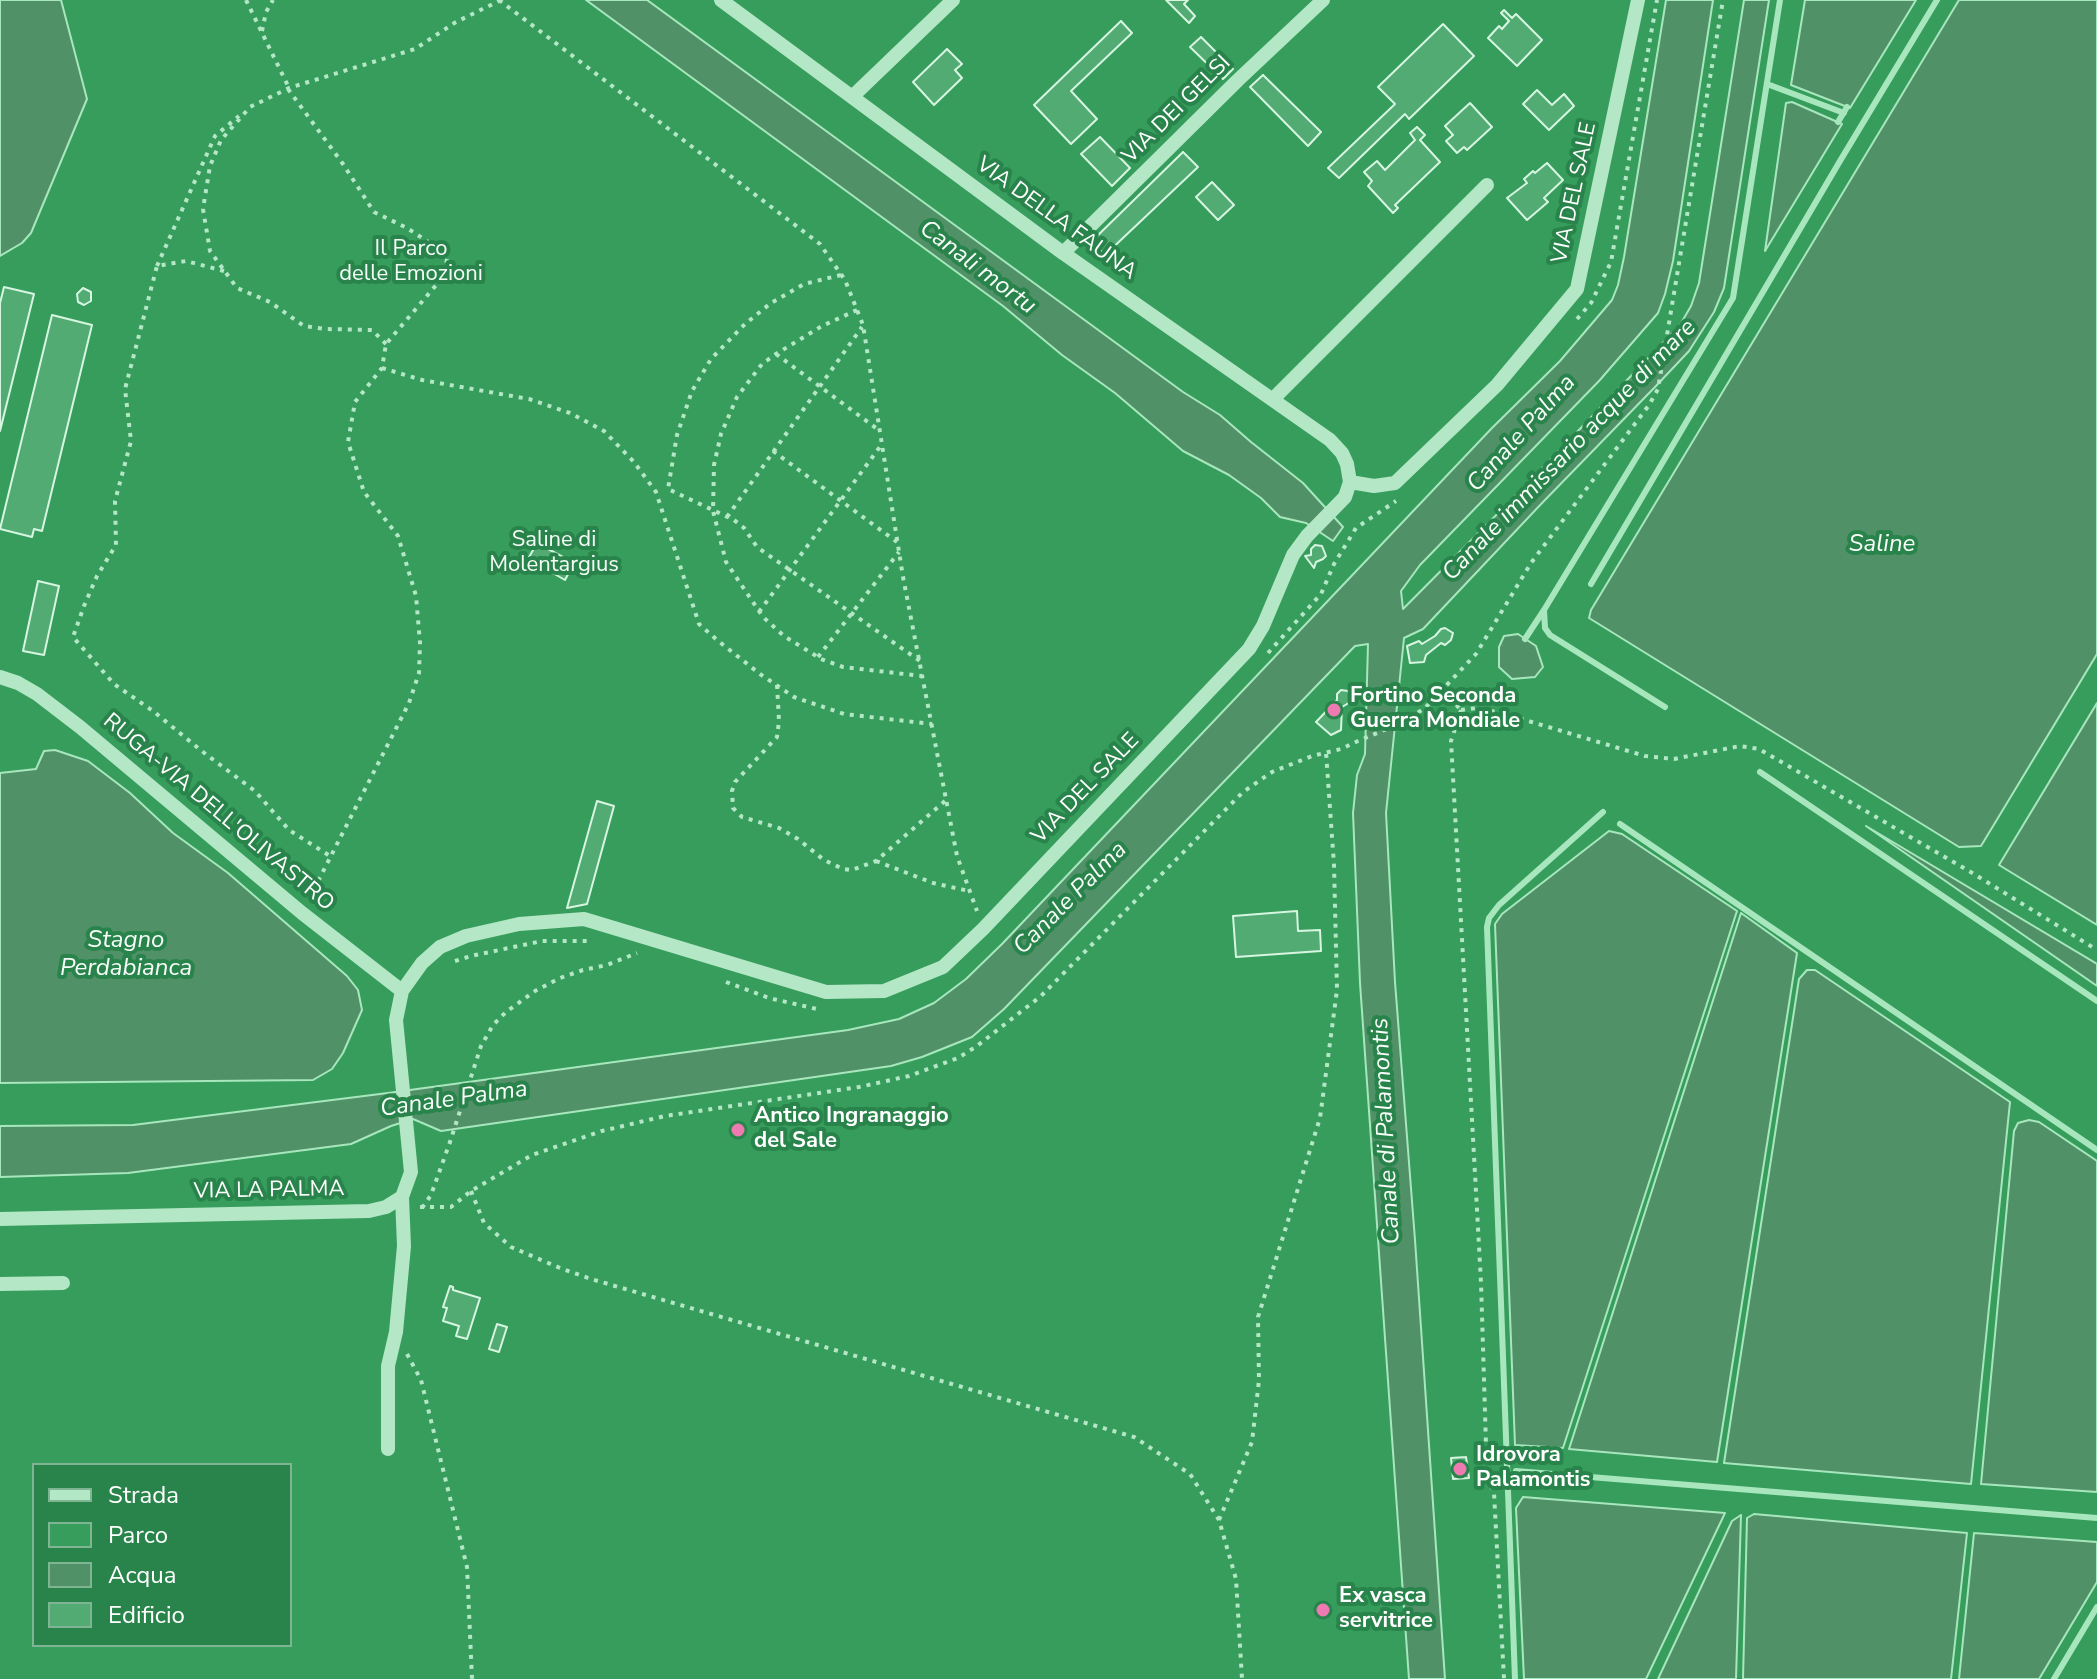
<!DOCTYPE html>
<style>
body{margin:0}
#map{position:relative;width:2097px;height:1679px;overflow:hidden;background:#29844b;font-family:"Nunito Sans",sans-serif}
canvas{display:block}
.legend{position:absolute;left:32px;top:1463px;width:260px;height:184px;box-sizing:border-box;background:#29844b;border:2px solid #7fb593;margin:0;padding:10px 14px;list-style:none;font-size:24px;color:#fff}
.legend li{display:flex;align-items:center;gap:16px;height:40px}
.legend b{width:40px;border:2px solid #7fb593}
</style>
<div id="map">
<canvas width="2097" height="1679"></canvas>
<ul class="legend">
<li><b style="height:10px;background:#b3e7c5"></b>Strada</li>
<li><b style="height:22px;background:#379d5c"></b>Parco</li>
<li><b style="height:22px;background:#519168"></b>Acqua</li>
<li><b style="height:22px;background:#52ab72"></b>Edificio</li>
</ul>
</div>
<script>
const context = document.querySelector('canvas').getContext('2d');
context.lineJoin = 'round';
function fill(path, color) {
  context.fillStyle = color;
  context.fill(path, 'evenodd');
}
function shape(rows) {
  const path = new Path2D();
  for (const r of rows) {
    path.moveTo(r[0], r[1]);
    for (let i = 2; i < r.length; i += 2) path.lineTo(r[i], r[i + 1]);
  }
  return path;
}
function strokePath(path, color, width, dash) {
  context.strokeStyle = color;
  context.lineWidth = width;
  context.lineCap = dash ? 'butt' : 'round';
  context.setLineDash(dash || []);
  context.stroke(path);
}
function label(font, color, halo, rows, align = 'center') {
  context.font = font + ' "Nunito Sans",sans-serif';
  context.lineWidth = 8;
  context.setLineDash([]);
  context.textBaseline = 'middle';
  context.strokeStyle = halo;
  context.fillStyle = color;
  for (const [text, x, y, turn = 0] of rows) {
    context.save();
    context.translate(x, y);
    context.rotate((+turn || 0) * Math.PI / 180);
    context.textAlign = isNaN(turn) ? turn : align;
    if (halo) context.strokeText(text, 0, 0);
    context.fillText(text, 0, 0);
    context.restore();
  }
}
const green = shape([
 [0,0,2097,0,2097,1679,0,1679],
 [34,1465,290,1465,290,1645,34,1645]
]);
const water = shape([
 [0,0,61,0,87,99,31,233,22,243,0,256,0,0],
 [586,0,647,0,1183,392,1220,415,1251,442,1303,483,1343,527,1333,541,1306,523,1280,517,1261,498,1229,475,1183,451,1115,393,1062,355,1003,306,586,0],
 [1666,0,1713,0,1673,261,1665,294,1658,313,1599,381,1420,565,1401,591,1403,609,1525,486,1680,325,1691,306,1699,283,1744,0,1769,0,1724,288,1714,312,1689,351,1655,387,1543,502,1423,629,1404,638,1386,813,1395,982,1415,1240,1445,1679,1409,1679,1360,983,1353,813,1357,775,1365,754,1368,644,1355,646,1004,1009,972,1037,922,1057,891,1066,441,1131,413,1119,391,1126,351,1144,128,1173,0,1177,0,1126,133,1125,388,1093,848,1030,899,1019,934,1003,966,979,1002,944,1492,428,1560,361,1612,300,1618,285,1624,257,1666,0],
 [1805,0,1916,0,1850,108,1791,85,1805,0],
 [1959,0,2097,0,2097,654,1981,846,1959,847,1589,618,1591,610,1959,0],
 [1792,102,1842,124,1765,251,1786,103,1792,102],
 [1518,634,1536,646,1543,667,1535,677,1512,679,1499,667,1499,647,1504,636,1518,634],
 [2097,703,2097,925,1999,865,2097,703],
 [55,750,88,761,130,793,173,833,228,873,347,976,358,990,362,1010,343,1053,332,1069,313,1080,0,1083,0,773,36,769,44,751,55,750],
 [1866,826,2097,964,2097,986,1866,826],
 [1609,831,1622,834,1737,911,1563,1448,1515,1445,1495,924,1502,914,1609,831],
 [1741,913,1797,953,1717,1462,1569,1449,1741,913],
 [1807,970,1815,970,2010,1102,1971,1484,1724,1463,1799,979,1807,970],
 [2029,1120,2039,1122,2097,1161,2097,1492,1981,1484,2014,1131,2018,1123,2029,1120],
 [1523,1497,1725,1513,1646,1679,1524,1679,1516,1508,1523,1497],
 [1754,1514,1967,1533,1951,1679,1743,1679,1747,1518,1754,1514],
 [1741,1515,1736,1679,1658,1679,1732,1521,1741,1515],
 [1974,1533,2097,1542,2097,1582,2039,1679,1959,1679,1974,1533]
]);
const stream = shape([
 [1767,84,1844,113],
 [1838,122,1847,107],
 [1591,584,1840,161,1937,0],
 [1525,639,1544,610],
 [1665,707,1550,635,1545,628,1544,610,1733,298,1780,0],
 [1760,772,2097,1001],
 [1620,824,2097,1150],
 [1516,1471,2097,1518],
 [1515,1679,1487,927,1489,918,1499,905,1603,812],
 [2054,1679,2097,1607]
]);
const building = shape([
 [1166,0,1188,0,1184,4,1195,16,1189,23,1166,0],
 [1504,10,1512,18,1516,14,1542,40,1517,66,1488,38,1499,26,1502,29,1509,21,1501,13,1504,10],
 [1121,21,1132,33,1071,91,1097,119,1071,144,1034,105,1121,21],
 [1443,24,1474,56,1409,119,1405,114,1339,178,1328,168,1395,104,1378,87,1443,24],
 [1201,37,1233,69,1223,79,1190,47,1201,37],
 [947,49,962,64,955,70,962,78,934,105,913,82,947,49],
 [1263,75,1321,132,1308,146,1250,87,1263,75],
 [1537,90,1552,105,1564,94,1574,106,1549,130,1523,104,1537,90],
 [1470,103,1492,127,1467,150,1464,147,1457,153,1446,141,1453,135,1445,126,1470,103],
 [1417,127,1425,135,1420,140,1440,162,1395,205,1398,208,1393,213,1368,186,1372,181,1364,172,1377,161,1385,170,1415,140,1410,133,1417,127],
 [1100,137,1130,168,1112,186,1081,154,1100,137],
 [1183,152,1198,167,1105,255,1092,241,1183,152],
 [1547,163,1563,180,1544,198,1548,202,1527,220,1507,198,1527,183,1524,179,1533,171,1535,173,1547,163],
 [1212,182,1234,205,1218,220,1196,197,1212,182],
 [4,287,34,294,0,431,0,303,4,287],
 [83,288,91,292,91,301,84,305,78,302,77,294,83,288],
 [52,315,92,325,42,531,34,529,32,537,0,529,52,315],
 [537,543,574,563,565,580,528,559,537,543],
 [1315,545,1322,546,1326,556,1323,559,1316,562,1314,568,1305,556,1311,555,1311,549,1315,545],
 [38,581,59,586,44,655,23,651,38,581],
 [1445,628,1453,633,1451,640,1445,645,1441,643,1426,655,1424,662,1410,663,1407,646,1419,641,1422,644,1435,636,1441,629,1445,628],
 [1341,690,1348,691,1352,701,1342,707,1341,730,1331,735,1316,722,1337,700,1337,694,1341,690],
 [597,801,614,806,587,904,567,908,597,801],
 [1297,911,1298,931,1320,930,1321,951,1236,957,1233,916,1297,911],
 [450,1286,453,1287,453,1290,480,1298,467,1339,456,1336,459,1326,443,1321,447,1308,443,1307,450,1286],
 [497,1324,507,1327,499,1352,489,1349,497,1324],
 [1466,1457,1469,1478,1453,1479,1451,1458,1466,1457]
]);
const path = shape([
 [246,0,289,88],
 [499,0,820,244,845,280,863,325,903,577,957,856,977,911],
 [262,31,266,12,273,0],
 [288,89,343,164,374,212,407,228,448,255,443,277,386,344,382,368,355,402,348,442,364,492,398,536,416,596,420,643,419,673,409,703,310,897],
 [157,266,215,136,239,116],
 [224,271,186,261,157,266,125,389,131,441,115,501,116,545,97,576,84,606,73,637,114,684,153,711,203,752,255,791,289,830,330,856],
 [841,275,804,284,771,303,745,324,711,359,692,391,677,435,668,489,734,520,744,528,757,547,920,661],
 [857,310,822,326,776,354,762,364,737,397,721,434,714,465,713,511,726,562,763,617,784,636,821,659,843,667,922,676],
 [1577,319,1591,303,1611,262,1657,0],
 [386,344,372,330,325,329,304,326,270,302,237,288,210,251,203,209,210,166,221,140,250,107,289,88,415,49,456,22,499,1],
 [776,354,880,431],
 [382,368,422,380,529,399,570,413,604,431,634,462,656,492,699,624,717,640,760,674,794,697,844,714,932,724],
 [773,451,897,542],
 [727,517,862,327],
 [759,612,882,444],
 [1268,653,1321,594,1334,564,1356,528,1396,501],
 [818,657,899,552],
 [777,685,779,721,777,737,735,782,732,791,733,808,742,817,779,828,798,839,824,860,843,869,852,870,876,861,945,801],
 [1443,690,1461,710],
 [1461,710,1451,741,1481,1282,1486,1445,1482,1467,1494,1493,1504,1679],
 [1461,710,1477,708,1505,714,1645,756,1674,759,1740,746,1759,749,1974,874,2097,950],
 [876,861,933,883,969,891],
 [455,961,471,956,542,941,592,941],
 [726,982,769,998,821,1010],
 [471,1191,484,1223,511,1247,560,1268,591,1279,1134,1437,1190,1474,1219,1520,1236,1579,1242,1679],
 [420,1207,451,1207,471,1191,532,1155,602,1131,665,1116,859,1087,909,1076,958,1058,977,1046,1041,996,1243,792,1272,772,1312,756,1341,749,1358,741,1401,723,1425,708,1476,654,1531,563,1649,405,1658,389,1723,0],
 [422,1208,431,1195,450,1142,481,1046,493,1025,506,1012,535,991,560,978,583,970,607,965,637,953],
 [407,1354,421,1380,467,1567,472,1679],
 [1219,1520,1252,1442,1259,1380,1258,1317,1320,1118,1337,990,1334,865,1326,752]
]);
const minor = shape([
 [721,0,1063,253,1330,440,1342,453,1347,464,1350,482],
 [853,96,953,0],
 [1063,253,1238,80,1323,0],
 [1273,399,1487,185],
 [0,677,18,683,37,694,80,727,302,913,402,991],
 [0,1219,369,1211,386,1207,402,1197],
 [0,1284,63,1283],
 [388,1449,388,1366,396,1332,404,1246,402,1197,411,1172,396,1020,402,991,422,963,440,947,466,936,519,924,584,919,826,992,884,991,943,967,983,929,1249,649,1263,626,1293,555,1307,536,1345,497,1350,482,1374,486,1395,483,1497,385,1577,289,1638,0]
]);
const markers = [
 [1334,710,8,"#ee7ab2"],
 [738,1130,8,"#ee7ab2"],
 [1460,1469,8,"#ee7ab2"],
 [1323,1610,8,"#ee7ab2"]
];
const streetNames = [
 ["VIA DEI GELSI",1177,110,-45],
 ["VIA DEL SALE",1575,193,-78],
 ["VIA DELLA FAUNA",1056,219,36],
 ["VIA DEL SALE",1086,789,-46],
 ["RUGA-VIA DELL'OLIVASTRO",218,813,40],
 ["VIA LA PALMA",269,1191,-1]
];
const parkNames = [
 ["Il Parco",411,250],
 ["delle Emozioni",411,275],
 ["Saline di",554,541],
 ["Molentargius",554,566]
];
const poiNames = [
 ["Fortino Seconda",1350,697],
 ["Guerra Mondiale",1350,722],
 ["Antico Ingranaggio",754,1117],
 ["del Sale",754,1142],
 ["Idrovora",1476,1456],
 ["Palamontis",1476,1481],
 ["Ex vasca",1339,1597],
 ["servitrice",1339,1622]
];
const waterNames = [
 ["Canali mortu",977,268,37],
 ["Canale Palma",1522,434,-48],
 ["Canale immissario acque di mare",1570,451,-46],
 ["Saline",1882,545],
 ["Canale Palma",1071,899,-45],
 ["Stagno",126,941],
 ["Perdabianca",126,969],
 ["Canale Palma",454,1100,-8],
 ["Canale di Palamontis",1387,1131,-93]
];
fill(green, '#379d5c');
fill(water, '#519168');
strokePath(water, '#a8e7bd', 2);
strokePath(stream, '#a8e7bd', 6);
fill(building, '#52ab72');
strokePath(building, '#d6f6e1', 2);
strokePath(path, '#b3e7c5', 4, [4, 6]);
strokePath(minor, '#b3e7c5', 14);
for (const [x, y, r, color] of markers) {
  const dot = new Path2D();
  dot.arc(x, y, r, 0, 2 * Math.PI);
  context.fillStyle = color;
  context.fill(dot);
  strokePath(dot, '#29844b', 3);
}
label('22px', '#fff', '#29844b', streetNames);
label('22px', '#f5fdf8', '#29844b', parkNames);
label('bold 22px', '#fff', '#29844b', poiNames, 'left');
label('italic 24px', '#f8fdfa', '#29844b', waterNames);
</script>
